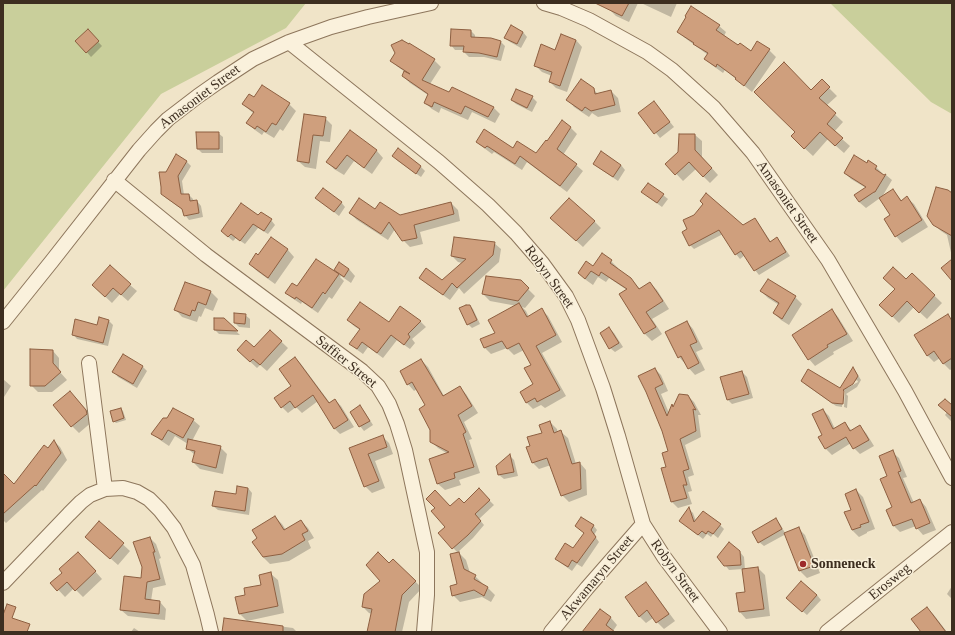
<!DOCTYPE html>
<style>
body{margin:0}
#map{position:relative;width:955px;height:635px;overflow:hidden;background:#f0e4c8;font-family:"Times New Roman",serif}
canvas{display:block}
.frame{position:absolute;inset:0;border:4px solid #3d2e20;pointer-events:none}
</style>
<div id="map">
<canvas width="955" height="635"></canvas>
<div class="frame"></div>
</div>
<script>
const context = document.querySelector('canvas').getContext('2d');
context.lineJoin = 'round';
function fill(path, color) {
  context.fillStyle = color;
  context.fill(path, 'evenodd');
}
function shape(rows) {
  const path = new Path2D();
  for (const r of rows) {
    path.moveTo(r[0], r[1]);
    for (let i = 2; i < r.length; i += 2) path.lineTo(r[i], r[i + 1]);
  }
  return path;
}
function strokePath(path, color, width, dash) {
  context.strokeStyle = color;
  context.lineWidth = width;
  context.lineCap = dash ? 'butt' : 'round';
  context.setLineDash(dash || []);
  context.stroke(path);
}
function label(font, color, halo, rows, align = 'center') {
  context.font = font + ' "Times New Roman",serif';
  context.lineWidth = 3;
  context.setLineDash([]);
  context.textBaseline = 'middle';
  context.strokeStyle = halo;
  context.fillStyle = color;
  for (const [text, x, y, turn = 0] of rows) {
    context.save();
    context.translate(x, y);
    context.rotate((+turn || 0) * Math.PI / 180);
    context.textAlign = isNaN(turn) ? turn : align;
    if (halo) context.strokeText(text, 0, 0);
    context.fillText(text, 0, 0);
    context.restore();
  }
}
const green = shape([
 [3,3,306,3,286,28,161,94,3,291],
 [830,3,952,3,952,114,931,102]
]);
const shadow = shape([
 [607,3,638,3,629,22,616,16,609,9],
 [641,3,677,3,671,17],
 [719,26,726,32,724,36,739,47,751,52,769,50,776,57,752,92,725,70,723,73,712,65,705,59,708,55,685,38,678,32],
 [88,31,102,46,91,57,77,41],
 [471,31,475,35,475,39,500,41,505,46,501,61,484,57,469,57,464,52,464,50,455,50,451,45],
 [523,32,527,37,521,48,510,42,505,38],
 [576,40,582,47,567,92,556,88,550,82,552,76,542,72,535,65,556,51],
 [409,44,434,60,441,67,430,84,450,94,493,107,500,114,495,123,472,112,468,120,441,108,439,113,432,109,425,103,428,95,410,83,403,76,405,72,398,67,391,61],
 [822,81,837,96,826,106,843,122,834,132,850,146,844,153,828,139,813,156,800,144,796,132,811,91],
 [593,89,598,94,611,91,618,98,621,112,598,117,592,113,589,117,574,107,568,100],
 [532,97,537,102,532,112,516,104,512,100],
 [254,98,289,104,296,111,283,131,280,129,274,138,264,132,262,135,255,130,248,123,254,114,243,104],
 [658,107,674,127,660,138,640,113],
 [304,115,325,118,332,125,330,142,320,141,316,169,305,167,298,161],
 [562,122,571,128,577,134,563,155,576,165,583,171,567,192,527,162,522,170,494,152,492,154,484,148,477,142,536,155,547,143],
 [350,131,377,151,383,158,372,174,354,161,344,175,334,169,328,162],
 [218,133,223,137,223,153,202,153,198,149],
 [695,135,702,141,702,157,718,175,710,183,696,169,683,181,667,164],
 [398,150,421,167,425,171,421,177,398,161,393,156],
 [176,156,187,162,191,166,182,181,184,195,189,195,193,199,194,202,197,201,201,206,203,217,189,220,185,215,183,210,166,198,162,194,166,172],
 [594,163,621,165,625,170,618,181,599,168],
 [867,164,876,167,882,173,881,174,884,176,886,175,892,180,882,197,893,190,902,201,907,198,914,204,928,227,902,243,896,236,891,215,880,198,866,208,859,202,866,188,851,179,845,173],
 [648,184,663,195,668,199,662,207,647,196],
 [952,194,952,257,947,235,941,231,934,224],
 [321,202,341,202,345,207,339,216],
 [451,203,458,210,460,221,420,232,423,244,410,247,403,240,395,229,388,240,357,220,350,213,376,210,400,216],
 [259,217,271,220,275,225,268,234,258,228,245,244,236,238,233,241,226,235],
 [755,219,759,224,771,242,777,238,781,243,790,256,759,275,755,270,745,255,740,259,736,254,723,234,694,249,690,245,683,232,743,227],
 [594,221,601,228,583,247,559,225],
 [271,238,288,250,294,257,275,284,257,271,250,264,259,256],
 [494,243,501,249,499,262,464,294,459,288,450,300,427,284,421,278,442,281,462,263,458,262,452,256],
 [602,255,611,261,618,268,617,269,631,279,640,289,650,283,657,290,669,309,652,319,662,334,652,341,645,334,620,295,627,290,609,278,606,282,598,277,593,285,586,280,579,273,593,267],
 [317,260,339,275,339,274,335,270,349,269,355,276,351,283,341,276,340,277,344,281,332,299,329,297,318,313,302,302,301,304,292,298,286,292,297,288],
 [912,274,942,303,927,319,914,307,899,323,881,305],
 [520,281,535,296,525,308,522,307,526,311,529,317,542,310,548,316,562,342,542,353,566,396,545,408,541,405,533,409,527,403,521,392,535,385,532,365,524,350,514,355,507,348,491,354,485,348,496,334,517,306,490,301,483,294],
 [93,285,130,285,137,291,128,301,120,294,112,303],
 [761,291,795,297,802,304,789,325,781,320,774,313,779,305,768,298],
 [211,292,218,299,213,311,205,308,201,317,199,316,197,322,182,317,176,310],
 [469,305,473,309,480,324,472,328,468,324,462,308],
 [400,308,421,322,426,327,412,339,415,343,410,349,397,340,383,358,368,347,363,354,356,349,351,344,360,330,354,326,348,320,390,323],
 [832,310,838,317,853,341,833,352,834,354,815,366,809,359],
 [245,315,250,319,250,328,239,327,235,323],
 [948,315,952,320,952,369,950,370,943,363,940,358,934,362,927,355],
 [223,319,240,335,219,334,215,330],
 [109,321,113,325,108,346,77,339,73,334,98,326],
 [687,322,693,329,703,349,696,352,705,370,695,375,679,357],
 [609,328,614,333,623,347,615,352,610,348],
 [270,331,288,348,267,371,260,365,257,368,245,357],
 [53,351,59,358,59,371,67,380,52,392,38,392,31,385],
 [123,356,143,367,147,371,137,388,118,377,114,372],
 [295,358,301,364,330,403,335,400,341,406,354,427,340,434,334,428,318,401,302,413,296,407,288,413,282,407,292,386],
 [421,360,428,367,444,396,459,387,466,394,478,413,464,422,472,439,469,440,480,473,459,480,461,485,445,490,438,484,430,459,448,454,438,448,431,441,431,430,426,406,417,389,414,391,408,384],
 [853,368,856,372,861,380,857,387,846,394,848,396,847,408,844,407,845,391,843,391,842,407,836,406,806,385,802,381,840,390],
 [857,380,858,382,847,388,847,386],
 [655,369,661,375,668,391,661,394,669,413,672,406,674,408,688,396,694,402,701,415,698,415,701,437,685,445,694,475,688,477,692,491,688,492,692,504,678,508,672,502,662,469,667,468,669,452,663,431,647,392],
 [742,372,747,377,753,398,732,404,728,400],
 [3,379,11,386,4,397,3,396],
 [70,392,93,417,93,421,79,433,72,426],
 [952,405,952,422,945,415],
 [360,407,364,411,373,425,364,431,360,426,351,412],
 [121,409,123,411,126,420,116,423,114,421],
 [823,410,829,416,835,429,845,423,852,431,860,427,866,433,874,446,860,454,854,448,851,443,832,455,826,449,823,435],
 [193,420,200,426,192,441,220,447,227,454,223,474,200,469,193,462,195,455,187,448,188,444,175,436,169,446,160,440,153,433],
 [550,422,557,429,558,433,561,432,568,438,576,464,580,463,586,470,587,495,569,502,562,495,551,465,539,469,532,462,532,447,543,433],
 [382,436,389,443,393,454,375,461,385,488,372,493,365,486,350,449],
 [54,441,60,447,67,460,43,491,42,490,6,523,3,520,3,482,14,485],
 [892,452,899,458,907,477,903,478,914,503,920,500,926,507,936,530,923,535,917,528,916,526,900,532,894,526,887,510,893,508,889,477],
 [510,456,514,460,518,476,504,479,499,475],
 [248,488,252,493,249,515,218,510,213,506,237,495],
 [479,490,494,505,479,519,484,525,473,538,458,552,466,560,470,573,475,576,482,583,481,584,488,588,495,595,491,602,482,597,460,602,453,595,458,585,458,553,439,533,446,527,450,507,464,504],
 [856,490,863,497,875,529,867,532,867,533,859,537,852,530,852,510],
 [689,509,693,513,696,521,720,525,724,529,718,538,713,534,711,537,707,534,703,539,680,521],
 [275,517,282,524,286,530,301,521,308,528,314,538,308,541,311,548,289,561,270,564,263,557],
 [775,520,780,524,785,533,798,528,805,535,820,573,807,578,800,571,786,534,764,546,759,542],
 [99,522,130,551,118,565,93,543],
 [593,525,597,530,594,535,599,542,582,567,577,564,572,571,561,563,557,559,574,549],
 [150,538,156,544,161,558,159,559,166,585,153,588,151,601,160,602,166,609,165,620,128,616,121,610,141,579],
 [740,552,744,557,745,570,758,568,765,575,770,616,746,619,740,612,737,594,747,593,743,569,729,570,725,565],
 [85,560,102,579,83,597,74,588,65,597,52,583],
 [393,560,422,588,409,602,402,632,368,632,372,614,369,613,363,607,381,581,389,564],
 [271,574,278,580,284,613,247,621,240,614,247,596,263,585],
 [646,584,652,590,675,621,664,629,653,618,646,623,639,616],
 [952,586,952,599,947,594],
 [817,595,821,600,807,615,792,602],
 [927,608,934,615,947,632,919,632,921,630],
 [600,610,611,618,617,625,613,631,614,632,583,632],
 [225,619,293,628,297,632,223,632],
 [134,628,140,632,131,632]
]);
const building = shape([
 [595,3,629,3,622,16,595,3],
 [691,6,720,25,716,30,738,45,740,43,751,51,757,41,770,49,744,86,735,79,736,78,717,64,716,67,704,59,708,53,693,44,694,43,677,32,686,17,685,16,691,6],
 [511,25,523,32,517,44,504,38,511,25],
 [88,29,99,41,86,53,75,41,88,29],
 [451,29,471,30,471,37,491,38,501,41,497,57,479,53,463,52,464,46,450,46,451,29],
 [561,34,576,40,560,86,549,82,552,72,534,66,541,44,555,50,561,34],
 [402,40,409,44,409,43,435,59,422,80,449,92,452,87,494,107,488,117,465,106,461,114,434,102,432,107,424,103,428,94,402,76,404,71,410,74,390,61,395,53,391,45,402,40],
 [784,62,811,90,822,79,830,87,819,98,836,113,827,124,843,138,835,146,820,132,804,149,791,136,795,132,754,92,784,62],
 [581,79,594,88,595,94,611,90,615,105,591,111,585,107,582,111,566,100,581,79],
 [262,85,290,103,276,125,272,123,266,132,257,126,255,129,246,123,254,112,242,104,249,94,254,97,262,85],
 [516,89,533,96,527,108,511,100,516,89],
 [654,101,670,122,654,134,638,113,654,101],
 [304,114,326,117,323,136,313,135,309,163,297,161,304,114],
 [562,120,571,127,557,149,577,164,560,186,520,156,515,164,487,146,485,148,476,142,484,129,513,148,517,141,536,153,546,140,547,141,562,120],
 [350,130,377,150,364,168,347,155,336,169,326,162,350,130],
 [196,132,219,132,219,149,197,149,196,132],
 [679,134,695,134,695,150,712,168,703,177,689,162,675,175,665,164,678,152,679,134],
 [398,148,421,166,416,174,392,156,398,148],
 [601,151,621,165,613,177,593,164,601,151],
 [176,154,187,161,178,176,181,194,189,194,190,201,197,200,199,213,184,216,182,209,161,194,161,187,159,172,166,172,176,154],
 [854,155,867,163,868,160,877,166,875,169,884,175,886,174,875,192,874,192,859,202,854,195,866,187,844,173,854,155],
 [648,183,664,194,657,203,641,192,648,183],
 [936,187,948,190,952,193,952,236,933,225,927,216,936,187],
 [323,188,342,202,334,212,315,198,323,188],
 [893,189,901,201,907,196,922,220,895,237,884,219,890,215,879,198,893,189],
 [706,193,743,225,755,218,770,242,777,237,786,252,754,271,741,251,735,255,719,230,689,246,682,232,687,229,683,220,694,215,703,204,700,201,706,193],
 [359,198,375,209,380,202,400,215,451,202,454,214,414,225,417,238,402,241,389,222,381,234,349,213,359,198],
 [569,198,595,221,576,241,550,218,569,198],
 [241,203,258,215,261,212,272,219,264,231,253,224,240,241,231,234,228,237,221,231,241,203],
 [271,237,288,249,268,278,249,264,256,253,258,255,271,237],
 [454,237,495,242,493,255,457,288,452,283,443,295,419,278,426,268,442,280,466,259,451,256,454,237],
 [602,253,612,260,610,263,631,278,639,289,650,282,663,301,646,312,656,327,644,334,619,294,627,289,601,272,599,276,591,271,585,279,578,273,586,261,593,266,602,253],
 [316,259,339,274,325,294,323,292,312,308,296,297,295,299,285,293,292,283,297,286,316,259],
 [952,259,952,281,941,268,952,259],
 [339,262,349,269,344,277,334,270,339,262],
 [110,265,131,284,121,295,113,288,105,297,92,285,110,265],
 [893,267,906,279,912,273,935,295,919,313,907,301,892,317,879,305,895,289,883,278,893,267],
 [486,276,521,280,529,288,518,301,482,294,486,276],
 [768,279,796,296,782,319,773,313,779,303,760,291,768,279],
 [185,282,211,291,206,305,198,302,195,311,192,310,190,316,174,310,185,282],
 [360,302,389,322,400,306,421,321,408,334,410,337,404,345,391,335,377,353,362,342,357,349,349,344,360,329,347,320,360,302],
 [519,303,527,317,542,308,556,335,536,346,560,390,537,402,535,398,526,403,520,392,533,384,524,368,531,365,519,343,507,349,502,341,484,348,480,339,495,333,488,320,519,303],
 [466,305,470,305,477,320,467,325,459,308,466,305],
 [832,309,847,334,827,345,828,347,808,360,792,335,832,309],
 [234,313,246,314,245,324,234,323,234,313],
 [948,314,952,321,952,358,943,364,934,351,927,356,914,335,948,314],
 [99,317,109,320,103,343,72,335,75,319,97,325,99,317],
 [214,318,224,318,238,331,214,330,214,318],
 [687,321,697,342,690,345,699,363,688,369,681,356,678,358,665,332,687,321],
 [609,327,619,343,609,349,600,333,609,327],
 [270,330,282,341,260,365,253,359,250,362,237,350,246,340,254,347,270,330],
 [30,349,53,350,53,363,61,372,45,386,30,386,30,349],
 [123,354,143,366,133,384,112,372,123,354],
 [295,357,329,403,335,399,348,420,334,429,313,395,295,408,290,401,281,408,274,398,291,386,279,369,295,357],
 [421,359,443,396,460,386,472,406,458,415,466,432,463,434,474,467,454,473,455,478,437,484,429,459,449,452,430,442,430,430,419,409,425,405,412,382,407,385,400,371,421,359],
 [853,367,858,376,853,384,843,390,844,391,843,404,832,403,801,381,808,369,840,388,853,367],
 [655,368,663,384,655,388,667,416,672,404,673,407,679,394,688,395,696,410,693,409,696,431,680,439,689,469,683,471,687,485,683,485,687,498,671,502,661,468,666,467,662,453,668,451,662,431,646,392,638,376,655,368],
 [742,371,749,394,727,400,720,377,742,371],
 [70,391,86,410,87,414,71,427,53,405,70,391],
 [945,399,952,405,952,417,938,405,945,399],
 [360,405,370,421,359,427,350,412,360,405],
 [121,408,124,418,113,422,110,411,121,408],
 [173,408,194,419,183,438,168,430,162,440,151,434,163,418,167,418,173,408],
 [823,409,833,429,845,422,850,431,860,425,869,440,853,449,846,437,825,449,818,437,822,435,812,414,823,409],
 [550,421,554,433,561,430,572,464,580,462,581,489,561,496,547,458,532,463,526,447,530,446,527,437,542,433,539,425,550,421],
 [383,435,387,447,368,454,379,481,364,487,349,448,383,435],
 [188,439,221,446,216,468,192,462,195,451,186,449,188,439],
 [54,440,61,453,36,486,35,485,3,514,3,473,14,484,44,445,48,448,54,440],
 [893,450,901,471,898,472,911,503,920,499,930,523,916,529,912,519,893,526,886,510,892,507,880,479,887,476,879,456,893,450],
 [510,454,514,472,498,475,496,466,510,454],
 [237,486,248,488,245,511,212,506,215,491,236,494,237,486],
 [479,488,490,500,475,514,481,521,468,535,452,549,438,533,445,527,431,511,435,508,426,499,435,490,450,506,459,498,464,503,479,488],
 [856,489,869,522,860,525,861,527,852,530,844,512,851,510,845,494,856,489],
 [689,507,694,522,703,511,721,524,713,534,708,531,706,534,702,531,698,535,679,521,689,507],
 [275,516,284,530,301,520,308,531,302,534,305,540,282,554,263,557,252,542,257,538,252,530,275,516],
 [581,517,594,525,591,530,596,537,577,563,572,560,568,567,555,559,565,543,573,548,584,533,575,526,581,517],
 [776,518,782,529,758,543,752,532,776,518],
 [99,521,124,543,110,559,85,537,99,521],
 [799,527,814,566,799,571,784,533,799,527],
 [150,537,155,552,153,552,160,579,147,582,145,599,160,601,159,614,120,610,124,576,141,578,142,567,133,542,150,537],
 [729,542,740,551,741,565,724,566,717,557,729,542],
 [78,552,96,571,75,591,67,582,57,591,50,583,62,573,59,569,78,552],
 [378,552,389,563,393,559,416,581,402,595,395,632,367,632,372,609,362,607,364,594,380,581,366,565,378,552],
 [459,552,464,569,476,575,474,579,488,587,484,596,474,590,452,596,450,586,457,584,450,554,459,552],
 [758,567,764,609,739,612,736,593,745,592,742,569,758,567],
 [271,572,278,606,239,614,235,597,245,595,244,588,261,585,259,575,271,572],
 [801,581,817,595,802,612,786,598,801,581],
 [646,582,669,614,656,623,647,610,639,617,625,597,646,582],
 [7,604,16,607,12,618,30,624,27,632,3,632,3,615,7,604],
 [927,607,946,632,921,632,911,619,927,607],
 [600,609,611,617,606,625,615,632,582,632,600,609],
 [224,618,283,626,283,632,222,632,224,618]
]);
const minor = shape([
 [544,3,561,8,589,20,647,52,672,70,714,108,753,153,828,260,905,391,952,478],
 [289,42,439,162,488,205,516,233,542,263,566,296,578,320,603,388,618,436,643,524,664,557,720,632],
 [114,180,206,255,362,371,378,386,389,404,397,424,405,450,427,552,427,595,424,632],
 [3,322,52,261,139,150,156,131,168,119,198,96,218,82,253,59,289,42,331,27,368,17,431,3],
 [89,363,105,489],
 [3,583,69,514,81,502,90,495,105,489,123,488,137,492,149,499,160,510,174,528,193,565,207,615,211,632],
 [551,632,587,588,643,524],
 [827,632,952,532]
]);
const markers = [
 [803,564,4,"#9e2a2b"]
];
const streetNames = [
 ["Amasoniet Street",200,97,-37],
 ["Amasoniet Street",787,202,55],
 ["Robyn Street",549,277,54],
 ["Saffier Street",346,362,39],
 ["Robyn Street",675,571,54],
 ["Akwamaryn Street",597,578,-50],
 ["Erosweg",890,582,-39]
];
const poiNames = [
 ["Sonneneck",811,564]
];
fill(green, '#c9cf9b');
fill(shadow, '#0003');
fill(building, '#cf9f7d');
strokePath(building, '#8d5f41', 1);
strokePath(minor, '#8d765c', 16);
strokePath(minor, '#faf1dc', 14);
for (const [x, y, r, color] of markers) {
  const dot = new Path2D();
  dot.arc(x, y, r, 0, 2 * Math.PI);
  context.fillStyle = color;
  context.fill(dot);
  strokePath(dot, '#f7eed8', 1.5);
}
label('14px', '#3d2e20', '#f7eed8', streetNames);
label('bold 14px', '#3d2e20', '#f7eed8', poiNames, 'left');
</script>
